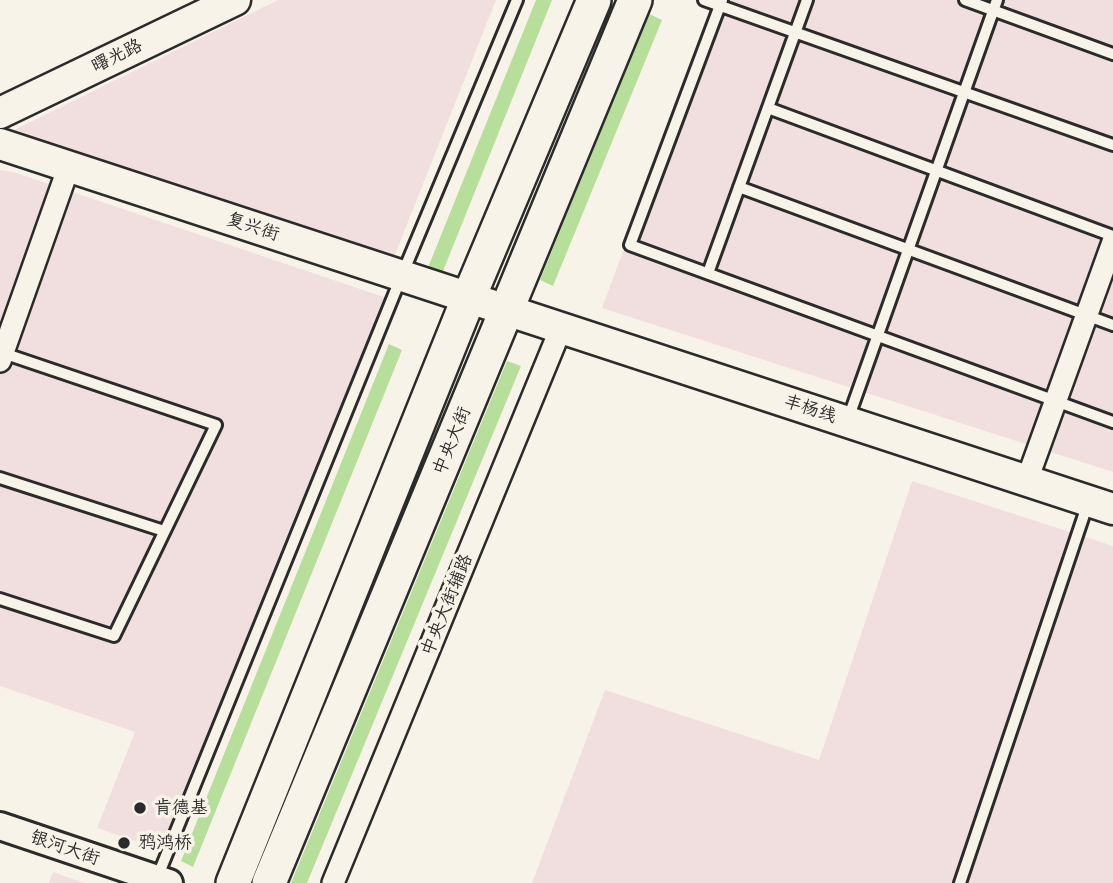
<!DOCTYPE html>
<meta charset="utf-8">
<style>
body{margin:0}
canvas{display:block;background:#f7f3e8}
</style>
<canvas width="1113" height="883"></canvas>
<script>
const context = document.querySelector('canvas').getContext('2d');
context.lineJoin = 'round';
function fill(path, color) {
  context.fillStyle = color;
  context.fill(path, 'evenodd');
}
function shape(rows) {
  const path = new Path2D();
  for (const r of rows) {
    path.moveTo(r[0], r[1]);
    for (let i = 2; i < r.length; i += 2) path.lineTo(r[i], r[i + 1]);
  }
  return path;
}
function strokePath(path, color, width, dash) {
  context.strokeStyle = color;
  context.lineWidth = width;
  context.lineCap = dash ? 'butt' : 'round';
  context.setLineDash(dash || []);
  context.stroke(path);
}
function label(font, color, halo, rows, align = 'center') {
  context.font = font + ' Delius,"LXGW WenKai TC",sans-serif';
  context.lineWidth = 7;
  context.setLineDash([]);
  context.textBaseline = 'middle';
  context.strokeStyle = halo;
  context.fillStyle = color;
  for (const [text, x, y, turn = 0] of rows) {
    context.save();
    context.translate(x, y);
    context.rotate((+turn || 0) * Math.PI / 180);
    context.textAlign = isNaN(turn) ? turn : align;
    if (halo) context.strokeText(text, 0, 0);
    context.fillText(text, 0, 0);
    context.restore();
  }
}
const built = shape([
 [278,0,496,0,387,275,12,139,16,129],
 [716,0,1113,0,1113,472,602,308],
 [0,170,13,172,387,298,162,850,97,828,135,732,0,686],
 [912,481,1113,546,1113,883,532,883,605,690,819,760],
 [53,872,84,883,49,883]
]);
const green = shape([
 [536,0,552,0,441,276,427,270],
 [649,14,662,20,553,286,540,280],
 [389,344,402,350,193,867,181,861],
 [507,361,521,366,307,883,291,883]
]);
const service = shape([
 [704,0,1113,145],
 [722,0,630,245,1113,422],
 [965,0,1113,54],
 [768,108,1113,236],
 [739,187,1113,325],
 [708,273,807,0],
 [848,419,997,0],
 [0,478,164,531],
 [0,599,114,636,216,425,3,353],
 [157,878,402,275,517,0],
 [960,883,1088,503]
]);
const minor = shape([
 [0,361,69,166],
 [1027,480,1113,242],
 [333,883,561,328]
]);
const tertiary = shape([
 [0,826,169,883]
]);
const secondary = shape([
 [0,113,235,0],
 [0,144,1113,509]
]);
const primary = shape([
 [233,883,469,297,594,0],
 [269,883,635,0]
]);
const markers = [
 [140,808,7,"#2b2b2b"],
 [124,843,7,"#2b2b2b"]
];
const streetNames = [
 ["曙光路",117,56,-26],
 ["复兴街",253,227,18],
 ["丰杨线",810,409,18],
 ["中央大街",452,441,-68],
 ["中央大街辅路",447,605,-68],
 ["银河大街",65,848,19]
];
const poiNames = [
 ["肯德基",154,808],
 ["鸦鸿桥",138,843]
];
fill(built, '#f1dfe0');
fill(green, '#b7de9a');
strokePath(service, '#2b2b2b', 16);
strokePath(minor, '#2b2b2b', 26);
strokePath(tertiary, '#2b2b2b', 32);
strokePath(secondary, '#2b2b2b', 35);
strokePath(primary, '#2b2b2b', 38);
strokePath(service, '#f7f3e8', 10);
strokePath(minor, '#f7f3e8', 21);
strokePath(tertiary, '#f7f3e8', 26);
strokePath(secondary, '#f7f3e8', 30);
strokePath(primary, '#f7f3e8', 33);
for (const [x, y, r, color] of markers) {
  const dot = new Path2D();
  dot.arc(x, y, r, 0, 2 * Math.PI);
  context.fillStyle = color;
  context.fill(dot);
  strokePath(dot, '#f7f3e8', 2.5);
}
label('18px', '#2b2b2b', '#f7f3e8', streetNames);
label('18px', '#2b2b2b', '#f7f3e8', poiNames, 'left');
</script>
